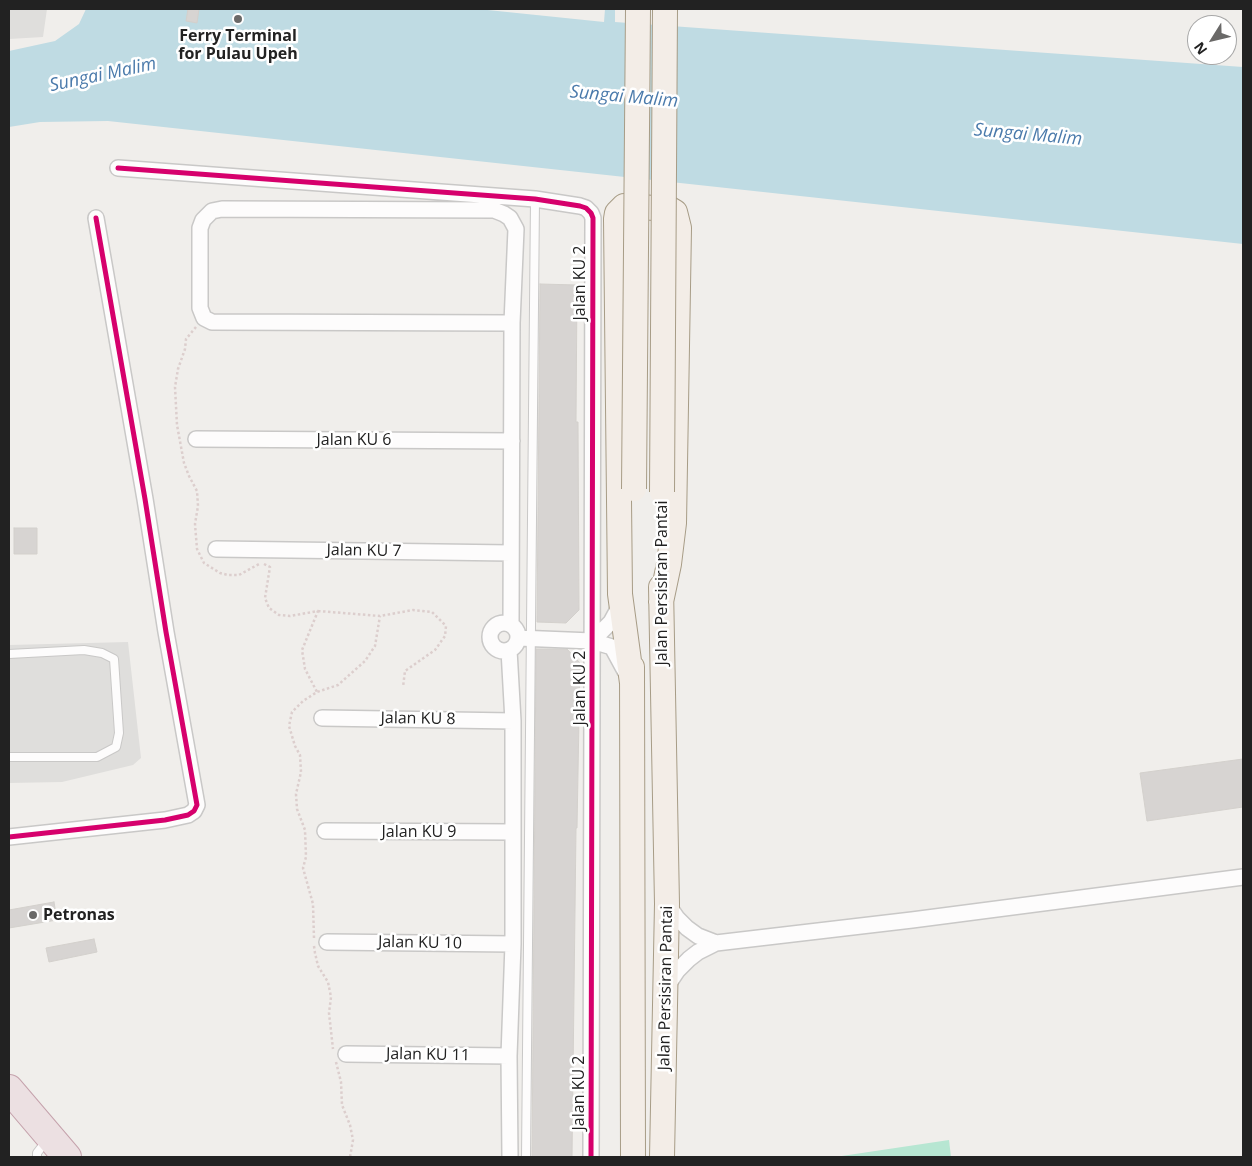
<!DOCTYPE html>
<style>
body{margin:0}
#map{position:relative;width:1252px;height:1166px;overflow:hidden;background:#f0eeeb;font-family:"Open Sans",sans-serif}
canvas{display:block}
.frame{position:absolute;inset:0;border:10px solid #222;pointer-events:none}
.north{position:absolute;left:1187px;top:15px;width:50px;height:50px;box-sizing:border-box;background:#fff;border:1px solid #a7a7a7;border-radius:50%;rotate:234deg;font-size:14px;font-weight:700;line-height:20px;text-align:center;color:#222}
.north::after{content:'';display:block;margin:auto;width:18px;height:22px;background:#6a6968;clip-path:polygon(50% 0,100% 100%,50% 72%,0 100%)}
</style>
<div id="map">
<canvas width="1252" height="1166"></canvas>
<div class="frame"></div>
<div class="north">N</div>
</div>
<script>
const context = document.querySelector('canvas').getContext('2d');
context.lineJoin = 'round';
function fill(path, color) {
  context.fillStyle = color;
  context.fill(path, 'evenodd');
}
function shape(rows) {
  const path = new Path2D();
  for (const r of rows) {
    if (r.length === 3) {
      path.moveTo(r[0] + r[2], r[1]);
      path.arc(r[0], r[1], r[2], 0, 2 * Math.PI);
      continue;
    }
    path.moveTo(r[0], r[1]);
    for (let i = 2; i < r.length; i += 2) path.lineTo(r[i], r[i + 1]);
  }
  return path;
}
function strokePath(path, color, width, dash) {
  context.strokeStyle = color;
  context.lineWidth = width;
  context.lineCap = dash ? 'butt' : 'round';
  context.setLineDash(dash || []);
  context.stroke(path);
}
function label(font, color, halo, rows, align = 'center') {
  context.font = font + ' "Open Sans",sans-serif';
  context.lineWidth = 5;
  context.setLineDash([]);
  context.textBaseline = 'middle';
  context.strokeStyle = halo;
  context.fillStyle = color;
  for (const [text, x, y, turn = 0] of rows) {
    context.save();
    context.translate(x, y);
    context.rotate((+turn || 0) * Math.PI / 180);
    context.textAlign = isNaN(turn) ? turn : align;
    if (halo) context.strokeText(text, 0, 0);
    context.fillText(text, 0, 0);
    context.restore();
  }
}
const residential = shape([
 [9,9,47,9,43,37,9,39],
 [128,642,141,758,133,765,62,782,9,783,9,645]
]);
const pitch = shape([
 [949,1140,951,1157,835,1157]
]);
const water = shape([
 [86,9,478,9,604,22,605,9,615,9,615,22,1243,67,1243,244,108,121,40,122,9,127,9,51,55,41,79,24]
]);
const building = shape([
 [188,9,199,9,197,23,186,21,188,9],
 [540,284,577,285,576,422,578,422,579,610,566,623,537,622,540,284],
 [14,528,37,528,37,554,14,554,14,528],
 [536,649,567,649,580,663,577,828,576,828,572,1157,532,1157,536,649],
 [1243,759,1243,807,1147,821,1140,773,1243,759],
 [54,902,57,920,9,928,9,910,54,902],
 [94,939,97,952,49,962,46,948,94,939]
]);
const path = shape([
 [196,327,186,339,185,349,178,369,175,387,177,425,184,463,189,476,197,491,198,506,195,524,197,549,204,563,220,573,228,575,239,575,259,564],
 [264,564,270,567,265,598,269,608,279,615,290,616,318,611,302,650,305,669,317,692],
 [318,611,380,616,413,610,432,612,446,626,445,636,435,650,405,671,403,687],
 [314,938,313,904,303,868,306,857,305,830,297,809,296,794,301,772,300,755,295,746,289,726,292,712,303,701,317,692,338,685,365,661,375,646,380,616],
 [314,946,315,953,318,966,328,982,331,997,329,1013,333,1049],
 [336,1062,341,1082,342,1105,350,1125,353,1140,350,1157]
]);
const lane = shape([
 [9,654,84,650,102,653,114,659,119,733,116,747,97,757,9,757],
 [37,1157,37,1153,47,1140],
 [526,1157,535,199]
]);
const street = shape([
 [118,168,535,199,580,206,586,208,591,213,593,218,591,1157],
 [196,439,512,441],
 [216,549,511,553],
 [504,637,14],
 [511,624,512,323,516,229,510,218,504,214,494,210,222,209,212,211,203,220,200,228,200,308,204,318,212,322,512,323],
 [518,638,592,641,612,647,625,671],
 [592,641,611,622,617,611,619,602],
 [509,650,513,721,513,944,509,1056,510,1157],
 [322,718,513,721],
 [325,831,513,832],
 [9,837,165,820,188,815,194,811,197,805,166,632,145,499,96,218],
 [668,905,677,918,687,928,698,936,716,943],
 [327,942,513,944],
 [667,986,677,971,689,959,698,952,716,943,912,920,1243,877],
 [346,1054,509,1056]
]);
const primary = shape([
 [661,587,667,904,662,1157],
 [632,667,633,1157],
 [632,683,620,594,616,219,617,213,624,206,670,209,675,212,679,228,674,523,669,564,661,602]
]);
const highway = shape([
 [9,1089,67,1157]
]);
const primaryBridge = shape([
 [634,489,638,9],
 [662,492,665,9]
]);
const cycleway = shape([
 [118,168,535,199,580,206,586,208,591,213,593,218,591,1157],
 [9,837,165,820,188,815,194,811,197,805,166,632,145,499,96,218]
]);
const markers = [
 [238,19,5,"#6a6968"],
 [33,915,5,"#6a6968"]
];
const poiNames = [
 ["Ferry Terminal",238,36],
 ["for Pulau Upeh",238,54],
 ["Petronas",43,915,"left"]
];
const streetNames = [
 ["Jalan KU 2",580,283,-90],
 ["Jalan KU 6",354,440],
 ["Jalan KU 7",364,551,1],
 ["Jalan Persisiran Pantai",662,583,-90],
 ["Jalan KU 2",580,688,-90],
 ["Jalan KU 8",418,719,1],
 ["Jalan KU 9",419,832],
 ["Jalan KU 10",420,943,1],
 ["Jalan Persisiran Pantai",666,988,-89],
 ["Jalan KU 11",428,1055,1],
 ["Jalan KU 2",579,1093,-90]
];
const waterNames = [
 ["Sungai Malim",103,75,-12],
 ["Sungai Malim",624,97,5],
 ["Sungai Malim",1028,135,5]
];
fill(residential, '#dfdedc');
fill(pitch, '#b7e6d2');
fill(water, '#bfdbe3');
fill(building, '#d7d4d2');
strokePath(building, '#d3d0cc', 1);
strokePath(lane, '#c9c8c7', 10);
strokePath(street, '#c9c8c7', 18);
strokePath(primary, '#a79c86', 26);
strokePath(highway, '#c5a2ac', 30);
strokePath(path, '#dccecd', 2.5, [2.5, 2.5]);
strokePath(lane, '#fdfcfc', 8);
strokePath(street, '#fdfcfc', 15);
strokePath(primary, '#f3ede7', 24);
strokePath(highway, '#ece0e2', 28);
strokePath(primaryBridge, '#a79c86', 26, []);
strokePath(primaryBridge, '#f3ede7', 24);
strokePath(cycleway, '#d6006c', 5);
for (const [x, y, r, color] of markers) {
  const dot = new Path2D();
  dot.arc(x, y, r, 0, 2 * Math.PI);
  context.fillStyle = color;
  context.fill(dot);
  strokePath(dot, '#fff', 2);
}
label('bold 16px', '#222', '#fff', poiNames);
label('16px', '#222', '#fff', streetNames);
label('italic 18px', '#4a7aab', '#fff', waterNames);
</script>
